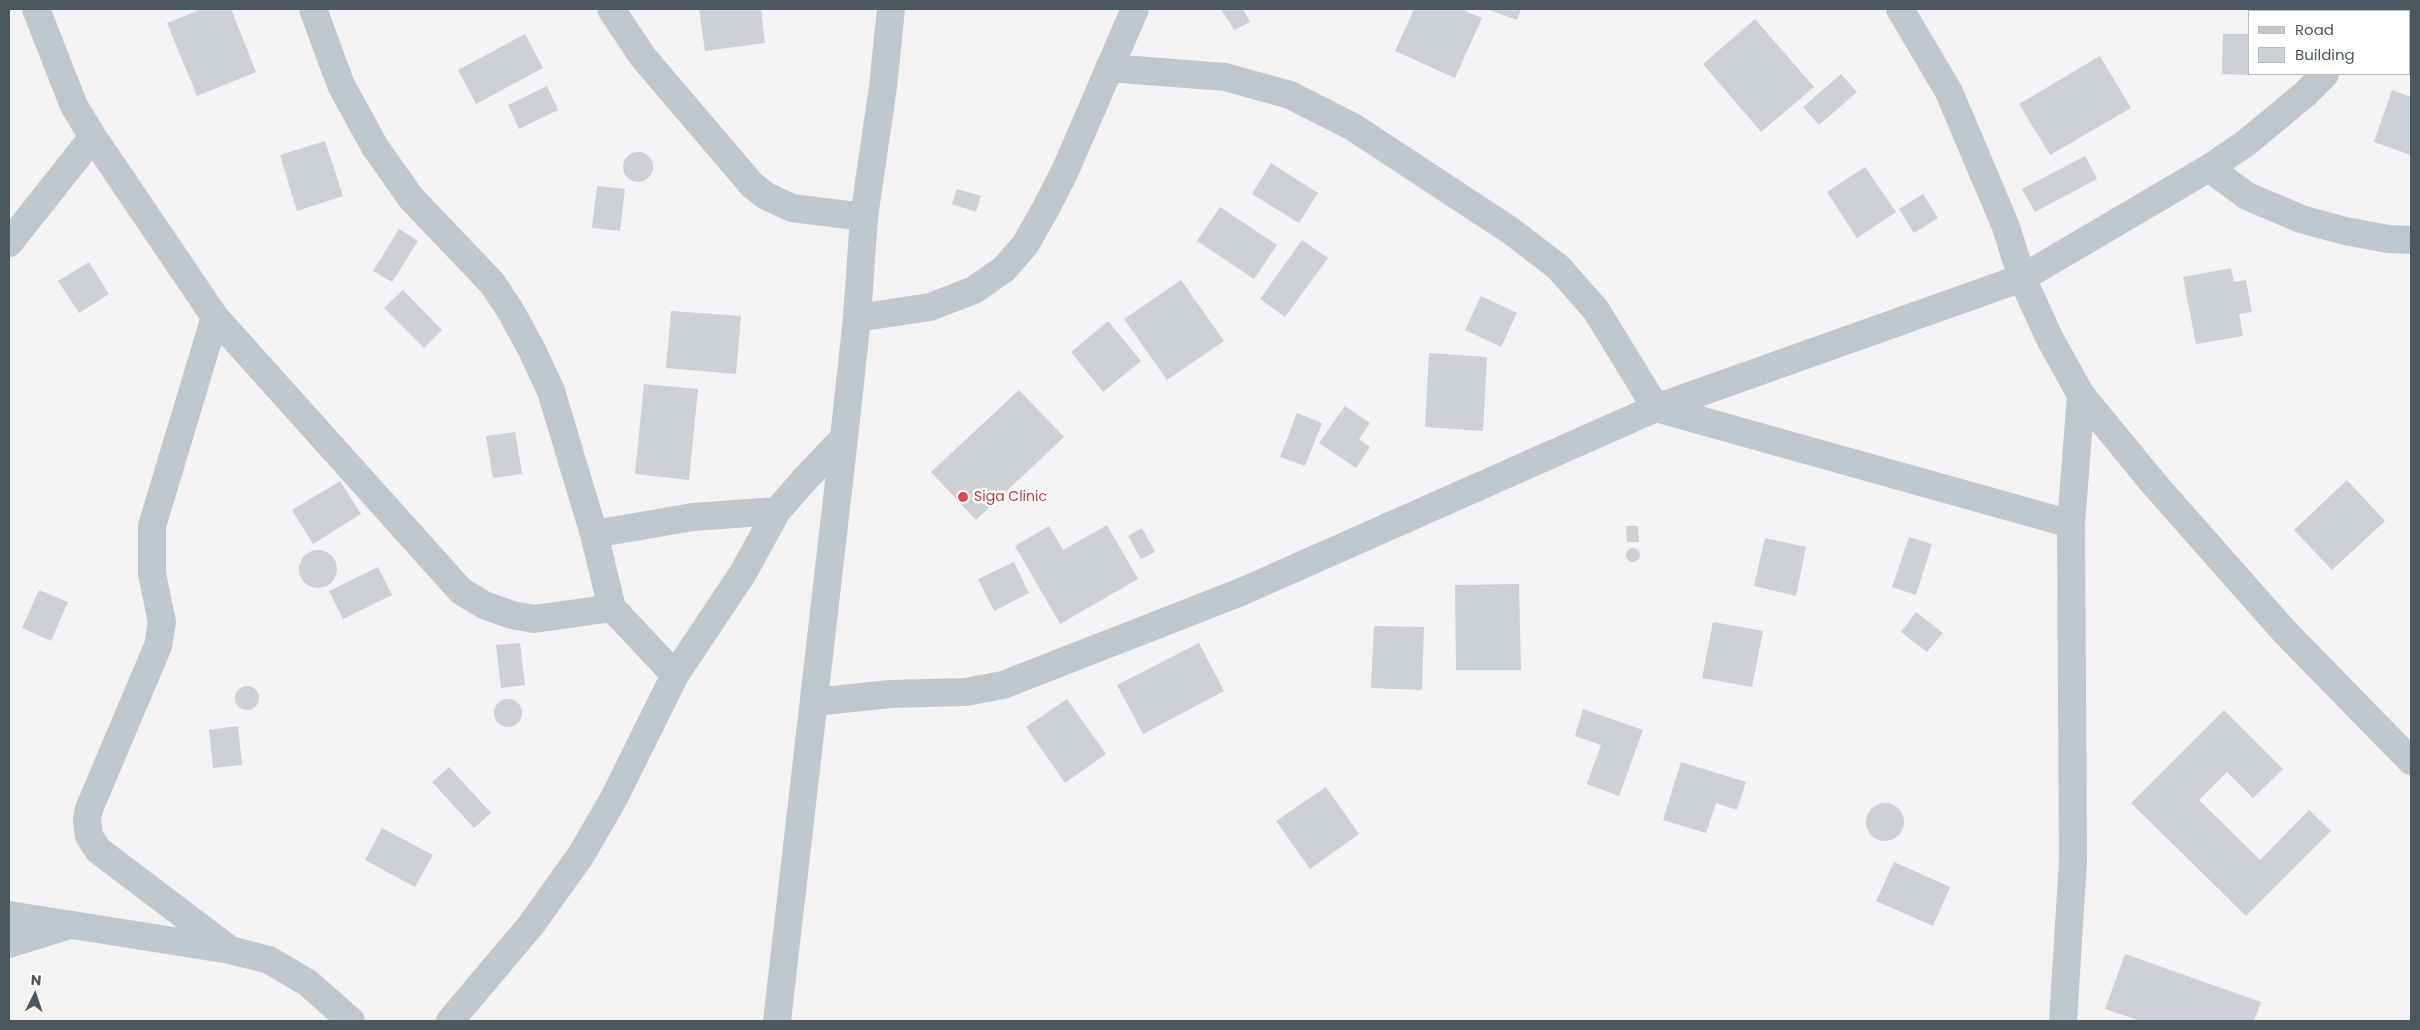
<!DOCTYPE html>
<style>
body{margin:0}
#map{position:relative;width:2420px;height:1030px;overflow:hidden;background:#f4f2f3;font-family:Poppins,sans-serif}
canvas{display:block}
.frame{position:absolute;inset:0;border:10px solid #4b585e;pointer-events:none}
.legend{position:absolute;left:2248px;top:10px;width:162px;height:65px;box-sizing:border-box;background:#fff;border:1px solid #b7bcbf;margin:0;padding:6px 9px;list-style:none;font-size:15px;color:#4b585e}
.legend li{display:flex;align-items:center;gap:10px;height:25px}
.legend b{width:25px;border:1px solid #b7bcbf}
.north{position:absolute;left:10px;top:970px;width:50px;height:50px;-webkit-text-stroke:4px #fff;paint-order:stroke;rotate:4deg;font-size:14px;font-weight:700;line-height:20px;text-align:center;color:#4b585e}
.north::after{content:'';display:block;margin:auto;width:18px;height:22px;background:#4b585e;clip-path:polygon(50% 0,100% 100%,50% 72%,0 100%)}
</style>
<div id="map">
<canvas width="2420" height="1030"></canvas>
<div class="frame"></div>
<ul class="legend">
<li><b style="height:6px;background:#bfc8cd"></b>Road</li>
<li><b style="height:14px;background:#cdd0d4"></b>Building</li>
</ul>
<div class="north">N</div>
</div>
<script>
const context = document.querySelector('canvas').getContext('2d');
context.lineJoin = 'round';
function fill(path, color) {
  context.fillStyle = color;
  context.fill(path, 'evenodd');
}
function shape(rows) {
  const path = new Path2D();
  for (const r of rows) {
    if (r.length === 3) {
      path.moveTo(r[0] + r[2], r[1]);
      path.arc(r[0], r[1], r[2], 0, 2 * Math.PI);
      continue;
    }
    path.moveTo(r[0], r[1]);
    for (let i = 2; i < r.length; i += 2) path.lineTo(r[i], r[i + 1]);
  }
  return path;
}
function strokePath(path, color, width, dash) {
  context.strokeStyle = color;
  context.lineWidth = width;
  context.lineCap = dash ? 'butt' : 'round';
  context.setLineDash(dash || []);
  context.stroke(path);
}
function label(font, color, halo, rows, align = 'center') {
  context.font = font + ' Poppins,sans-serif';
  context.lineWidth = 5;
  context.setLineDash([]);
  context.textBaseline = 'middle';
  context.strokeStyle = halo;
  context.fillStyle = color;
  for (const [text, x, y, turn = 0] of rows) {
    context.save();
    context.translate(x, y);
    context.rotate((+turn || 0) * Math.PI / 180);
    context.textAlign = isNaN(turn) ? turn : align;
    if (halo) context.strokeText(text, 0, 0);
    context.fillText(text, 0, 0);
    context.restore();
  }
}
const building = shape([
 [202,9,231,9,256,72,197,96,167,23],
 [699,9,761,9,765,43,705,51],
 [1221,9,1243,9,1250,22,1234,30],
 [1414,9,1460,9,1482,18,1455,78,1395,51],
 [1487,9,1521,9,1517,20],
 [1755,19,1814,87,1761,132,1703,64],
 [525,34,543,68,476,104,458,70],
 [2223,34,2249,34,2249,75,2222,74],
 [2100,56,2131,108,2050,155,2019,104],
 [1841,74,1857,92,1819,125,1803,107],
 [547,86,558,110,519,129,508,105],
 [2392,90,2411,97,2411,155,2374,142],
 [325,141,343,196,297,211,280,155],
 [638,167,15],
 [2085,156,2097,179,2035,212,2022,189],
 [1271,163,1318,193,1299,223,1252,194],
 [1865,167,1896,212,1857,238,1827,192],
 [597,186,625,189,620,231,592,228],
 [957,189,981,196,976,212,952,204],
 [1923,194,1938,218,1914,233,1899,209],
 [1220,207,1277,245,1254,279,1197,241],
 [399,229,418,241,392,282,373,271],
 [1302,240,1328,258,1285,317,1260,299],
 [89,262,109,294,79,313,58,281],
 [2231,268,2234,282,2246,280,2252,312,2239,314,2243,336,2196,344,2183,277],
 [1181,280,1224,341,1167,380,1124,319],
 [403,290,442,330,424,348,384,308],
 [1481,296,1517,313,1501,347,1465,330],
 [671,311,741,316,736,374,666,368],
 [1108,321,1141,361,1103,392,1071,352],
 [1429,353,1487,357,1483,431,1425,427],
 [644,384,698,389,689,480,635,474],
 [1019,390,1064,437,976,520,931,472],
 [1345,406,1370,423,1359,439,1370,447,1356,468,1319,443],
 [1297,413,1322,423,1305,466,1280,457],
 [515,432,522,474,493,478,486,436],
 [2347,480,2385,521,2332,570,2294,530],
 [340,481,361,514,313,544,292,510],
 [1107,525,1138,579,1060,624,1015,546,1049,526,1063,550],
 [1626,526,1638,526,1639,542,1627,542],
 [1142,528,1155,552,1141,559,1128,536],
 [1909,537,1932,544,1916,595,1892,587],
 [1765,538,1806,547,1796,596,1754,586],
 [1633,555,7],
 [318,569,19],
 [1014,562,1029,593,994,611,978,579],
 [378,567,392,595,343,619,329,591],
 [1519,584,1521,670,1456,670,1455,585],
 [39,590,68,602,51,641,22,628],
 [1916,612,1943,633,1927,652,1901,632],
 [1713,622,1763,631,1752,687,1702,678],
 [1374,626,1424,627,1422,690,1371,688],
 [520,643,525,685,501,688,496,645],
 [1199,643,1224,691,1143,734,1117,685],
 [247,698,12],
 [1067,699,1106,754,1065,783,1026,727],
 [508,713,14],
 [1583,709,1643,730,1619,796,1587,784,1601,745,1575,736],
 [2224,710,2283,769,2253,798,2227,772,2199,800,2260,860,2309,810,2331,831,2246,916,2131,803],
 [238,726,242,765,213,768,209,730],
 [1681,762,1746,782,1737,810,1716,803,1706,833,1663,820],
 [449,767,491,813,474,828,432,782],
 [1326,787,1359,834,1310,869,1276,821],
 [1885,822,19],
 [382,828,433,855,415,887,365,860],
 [1894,862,1950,887,1933,926,1876,901],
 [2125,954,2261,1002,2254,1021,2141,1021,2105,1009]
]);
const street = shape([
 [36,9,74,106,93,137,215,317,461,591,484,605,512,615,534,619,612,608],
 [313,9,341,85,375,147,411,198,492,283,510,310,532,350,551,391,594,534,612,608,675,675],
 [611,9,643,57,752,185,766,196,792,208,864,217],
 [1900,9,1949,92,2006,227,2022,278,2050,339,2081,395,2155,485,2284,631,2411,761],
 [2395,11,2398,9],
 [1109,68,1225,77,1290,95,1353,127,1511,231,1558,267,1596,310,1656,408,2071,524],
 [2209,168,2247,196,2301,219,2345,231,2388,239,2411,240],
 [9,243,93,137],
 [215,317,152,526,152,574,162,622,158,646,89,809,87,820,89,836,98,850,230,950],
 [857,318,930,307,974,290,1004,269,1025,245,1045,210,1065,171,1135,9],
 [594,534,693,517,777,511],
 [814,702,890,694,966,692,1003,685,1241,592,1656,408,2022,278,2209,168,2246,143,2305,94,2325,74],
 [9,915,230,950,269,960,308,983,351,1021],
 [9,944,67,926],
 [450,1021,531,925,581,855,614,798,675,675,743,573,777,511,805,479,844,438],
 [777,1021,844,438,857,318,864,217,883,87,891,9],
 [2063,1021,2073,861,2071,524,2081,395]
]);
const markers = [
 [963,497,6,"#e0444e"]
];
const healthNames = [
 ["Siga Clinic",974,497]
];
fill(building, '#cdd0d4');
strokePath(street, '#bfc8cd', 28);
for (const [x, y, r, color] of markers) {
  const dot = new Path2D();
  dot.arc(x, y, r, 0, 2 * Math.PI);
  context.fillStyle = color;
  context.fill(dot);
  strokePath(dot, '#fff', 2);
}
label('14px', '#be3a42', '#fff', healthNames, 'left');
</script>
